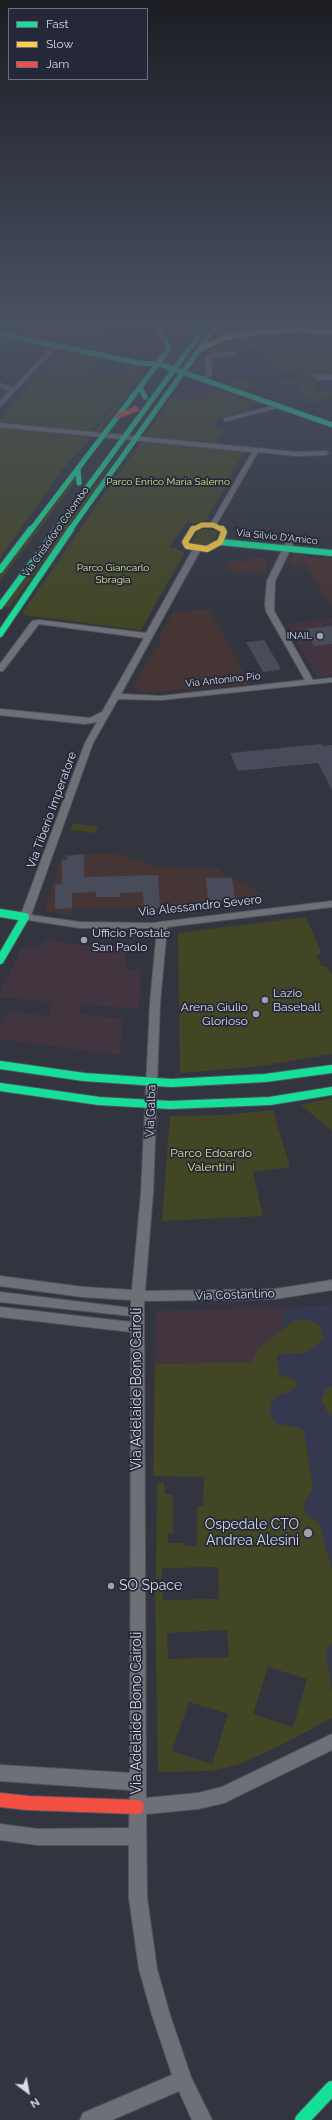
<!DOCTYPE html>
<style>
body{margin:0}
#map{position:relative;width:332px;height:2120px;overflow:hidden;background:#32353f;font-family:Raleway,sans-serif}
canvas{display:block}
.legend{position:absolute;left:8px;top:8px;width:140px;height:72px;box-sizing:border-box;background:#242839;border:1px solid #6c707e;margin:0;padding:5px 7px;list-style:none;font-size:12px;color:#d7dbe6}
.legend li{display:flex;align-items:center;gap:8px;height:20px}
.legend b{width:20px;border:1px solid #6c707e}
.north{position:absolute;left:8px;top:2072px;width:40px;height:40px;-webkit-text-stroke:3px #242839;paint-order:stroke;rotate:148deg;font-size:11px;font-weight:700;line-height:16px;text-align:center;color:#d7dbe6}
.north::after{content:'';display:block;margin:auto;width:14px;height:18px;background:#d7dbe6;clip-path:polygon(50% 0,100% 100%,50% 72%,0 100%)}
</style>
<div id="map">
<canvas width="332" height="2120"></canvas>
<ul class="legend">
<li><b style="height:5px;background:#16e098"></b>Fast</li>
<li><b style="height:5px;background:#ffcf43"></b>Slow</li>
<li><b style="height:5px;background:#f24e42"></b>Jam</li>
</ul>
<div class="north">N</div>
</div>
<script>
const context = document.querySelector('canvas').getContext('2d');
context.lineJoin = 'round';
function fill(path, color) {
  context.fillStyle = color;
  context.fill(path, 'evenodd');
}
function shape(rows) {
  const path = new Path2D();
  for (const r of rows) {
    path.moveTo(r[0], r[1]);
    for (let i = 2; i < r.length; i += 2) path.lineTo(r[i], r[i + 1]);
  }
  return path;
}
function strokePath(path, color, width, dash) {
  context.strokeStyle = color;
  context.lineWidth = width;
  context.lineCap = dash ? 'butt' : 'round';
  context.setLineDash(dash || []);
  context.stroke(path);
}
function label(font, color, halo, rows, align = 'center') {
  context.font = font + ' Raleway,sans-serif';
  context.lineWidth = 3.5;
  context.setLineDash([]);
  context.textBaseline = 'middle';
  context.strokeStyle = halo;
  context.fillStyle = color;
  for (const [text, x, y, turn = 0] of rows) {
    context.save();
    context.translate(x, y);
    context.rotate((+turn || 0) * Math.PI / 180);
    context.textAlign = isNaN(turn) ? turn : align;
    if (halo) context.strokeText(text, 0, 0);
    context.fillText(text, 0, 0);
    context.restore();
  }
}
const commercial = shape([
 [62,326,94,326,157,340,159,350,154,355,117,351,61,340,63,338,44,334],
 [208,383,224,389,189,401,176,398,180,393],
 [332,618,332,675,317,677,287,624],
 [44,940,85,946,126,946,125,970,140,970,140,997,138,1009,82,1004,79,1014,122,1019,120,1055,0,1039,0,1027,8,1012,49,1016,52,1002,0,997,0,991,23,946,37,949],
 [284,1308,279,1362,155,1364,156,1311]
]);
const built = shape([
 [332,1305,332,1691,317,1591,252,1475,279,1362,284,1308]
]);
const education = shape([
 [293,554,306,555,308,558,332,558,332,608,305,564,296,565,290,561],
 [251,557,267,559,265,564,268,565,264,574,226,570,230,561,248,562],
 [209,609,250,684,158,692,141,692,136,690,134,686,155,648,160,646,161,643,158,641,172,613],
 [118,853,158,867,219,869,221,873,252,887,260,893,263,901,145,915,144,909,72,908,72,915,44,911,62,855]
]);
const green = shape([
 [28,326,62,326,42,336,18,331],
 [160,326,171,326,190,331,167,360,173,345],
 [265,327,305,328,283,329,209,341,215,331],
 [277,332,332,334,332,374,310,375,312,379,311,381,318,392,332,391,332,395,313,403,294,407,310,402,296,384,273,384,301,376,263,364,279,360,268,354,261,355,255,352,263,351,258,348,209,354,203,369,198,373,194,371,194,367,204,354,223,342],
 [61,350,98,358,101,359,92,362,105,366,88,372,107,377,120,374,128,364,146,368,90,431,0,421,0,417,5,418,5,411],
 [245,378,257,385,243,389,228,384],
 [137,379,129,393,100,431,94,431],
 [218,391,245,401,251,399,260,403,243,408,251,411,215,420,213,424,214,427,225,429,216,443,145,436,172,397,189,401],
 [0,428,87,437,90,439,62,470,0,558],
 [141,442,244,452,206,520,199,523,187,523,169,547,182,551,184,554,141,630,23,615,24,610],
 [76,475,77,479,0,581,0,575],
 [103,479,9,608,5,607,98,481],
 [201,529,218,531,212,545,191,543,199,530],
 [73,823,98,827,96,833,71,830],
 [306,917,321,952,321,954,317,955,321,966,326,966,332,974,332,1054,254,1067,180,1073,178,933],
 [332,1098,332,1131,301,1105],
 [273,1110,290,1167,253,1172,263,1216,162,1221,170,1116,224,1115],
 [295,1320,310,1320,320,1326,324,1340,305,1353,278,1354,275,1362,279,1362,278,1368,281,1376,294,1379,298,1385,291,1391,281,1394,271,1401,270,1415,277,1424,297,1427,304,1431,313,1489,303,1505,307,1516,319,1523,332,1570,332,1644,326,1650,332,1691,332,1718,283,1744,238,1765,210,1771,158,1772,155,1588,162,1588,163,1600,219,1599,218,1567,162,1568,162,1579,156,1579,157,1483,164,1483,165,1494,173,1495,173,1533,168,1533,168,1543,184,1543,184,1546,197,1546,197,1507,203,1506,204,1477,153,1476,155,1364,252,1362,259,1348],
 [227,1630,229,1657,168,1659,167,1633],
 [268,1667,307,1679,293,1727,253,1714],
 [189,1702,228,1714,212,1764,172,1751],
 [332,1386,332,1416,328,1413,321,1399,325,1390]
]);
const building = shape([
 [332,626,332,644,314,646,304,629],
 [264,640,281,669,279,669,280,670,263,672,246,642],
 [321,744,322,746,332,745,332,790,318,763,238,771,230,753],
 [84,854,84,877,158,875,160,908,144,909,143,892,120,893,120,897,96,897,96,892,72,893,72,908,55,909,55,885,62,884,62,860,68,860,67,856],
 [206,878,232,878,235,900,208,900]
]);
const primaryTunnel = shape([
 [188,328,218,330]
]);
const street = shape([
 [18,336,20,339,0,344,0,340,18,336],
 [64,343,69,344,54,350,0,407,0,401,10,391,0,387,0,383,13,388,50,348,64,343],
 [234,351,236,354,211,358,212,375,205,380,201,380,201,378,206,374,206,356,234,351],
 [316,374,332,375,332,379,317,380,313,376,316,374],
 [280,404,283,406,282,407,226,421,223,419,280,404],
 [0,423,296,452,326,451,329,453,326,455,296,456,258,452,216,525,213,527,210,525,252,452,0,427,0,423],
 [289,542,293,544,275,581,274,611,313,680,332,678,332,682,161,700,118,699,93,743,31,915,80,922,152,923,332,901,332,907,167,927,160,1003,153,1193,145,1291,275,1289,332,1280,332,1290,275,1299,144,1301,146,1798,198,1793,222,1787,332,1734,332,1750,224,1803,198,1809,146,1814,147,1898,157,1969,170,2015,191,2077,212,2120,192,2120,179,2091,112,2120,80,2120,83,2113,172,2075,152,2015,139,1969,129,1898,129,1845,38,1845,0,1840,0,1824,38,1829,129,1828,130,1790,0,1781,0,1765,130,1773,131,1332,0,1317,0,1307,131,1322,131,1316,0,1302,0,1292,131,1308,131,1300,83,1297,0,1286,0,1276,83,1287,132,1290,141,1193,150,1003,157,928,80,928,21,919,20,917,85,743,97,722,85,724,0,715,0,709,90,718,102,712,144,638,39,624,3,671,0,671,0,664,32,621,39,620,146,633,193,549,197,547,201,549,121,694,161,696,305,680,266,611,265,604,267,581,285,544,289,542]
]);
const fastFar3 = shape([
 [180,326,188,328],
 [0,334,139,363,159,364,332,425],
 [145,397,140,387,168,350,167,342,155,326],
 [78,469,79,483],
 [31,530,140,387],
 [56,530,206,326],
 [70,530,216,326]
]);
const fastFar2 = shape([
 [220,542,332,553],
 [0,570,31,529],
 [0,606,57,529],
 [0,634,71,529]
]);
const fastFar1 = shape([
 [0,913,25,917,0,960],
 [0,1065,84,1077,171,1083,265,1078,332,1069],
 [0,1087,99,1101,170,1105,270,1101,332,1091]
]);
const fast = shape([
 [302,2120,332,2088]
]);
const slowFar1 = shape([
 [201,349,224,338,257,332,299,330,332,332],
 [192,530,202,525,213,525,223,530]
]);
const slow = shape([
 [193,529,185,542,187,546,207,549,220,542,224,532,222,529]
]);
const jamFar1 = shape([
 [118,416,136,409]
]);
const jam = shape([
 [0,1800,28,1803,137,1807]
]);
const markers = [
 [320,636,4,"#9da1ac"],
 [84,940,4,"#9da1ac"],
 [265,1000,4,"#9da1ac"],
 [256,1014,4,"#9da1ac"],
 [308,1533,5,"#9da1ac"],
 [111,1586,4,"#9da1ac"]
];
const farParknames = [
 ["Parco Enrico Maria Salerno",168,482],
 ["Parco Giancarlo",113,568],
 ["Sbragia",113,580]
];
const farStreetnames = [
 ["Via Cristoforo Colombo",56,532,-55],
 ["Via Silvio D'Amico",277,537,6],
 ["Via Antonino Pio",223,680,-6]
];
const farPoinames = [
 ["INAIL",312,636]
];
const streetNames = [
 ["Via Tiberio Imperatore",52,810,-70],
 ["Via Alessandro Severo",200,906,-6],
 ["Via Galba",151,1111,-88],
 ["Via Costantino",235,1295,-2]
];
const poiNames = [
 ["Ufficio Postale",92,933],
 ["San Paolo",92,947],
 ["Lazio",273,993],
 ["Baseball",273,1007],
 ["Arena Giulio",248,1007,"right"],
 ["Glorioso",248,1021,"right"]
];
const parkNames = [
 ["Parco Edoardo",211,1153],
 ["Valentini",211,1167]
];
const nearStreetnames = [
 ["Via Adelaide Bono Cairoli",137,1389,-90],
 ["Via Adelaide Bono Cairoli",137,1713,-90]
];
const nearPoinames = [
 ["Ospedale CTO",299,1525],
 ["Andrea Alesini",299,1541],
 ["SO Space",119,1586,"left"]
];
fill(commercial, '#433540');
fill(built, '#34394f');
fill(education, '#463535');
fill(green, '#434625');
fill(building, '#484c5a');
strokePath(primaryTunnel, '#4b4e58', 10, [10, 5]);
strokePath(street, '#50535c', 2);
strokePath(fastFar3, '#50535c', 6);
strokePath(fastFar2, '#50535c', 8);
strokePath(fastFar1, '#50535c', 10);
strokePath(fast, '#50535c', 16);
strokePath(slowFar1, '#50535c', 6);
strokePath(slow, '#50535c', 8);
strokePath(jamFar1, '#50535c', 6);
strokePath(jam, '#50535c', 16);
fill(street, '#6e7077');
strokePath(fastFar3, '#16e098', 5);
strokePath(fastFar2, '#16e098', 6);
strokePath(fastFar1, '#16e098', 8);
strokePath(fast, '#16e098', 14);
strokePath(slowFar1, '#ffcf43', 5);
strokePath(slow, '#ffcf43', 6);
strokePath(jamFar1, '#f24e42', 5);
strokePath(jam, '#f24e42', 14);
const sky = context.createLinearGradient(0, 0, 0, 623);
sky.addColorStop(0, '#1c1d23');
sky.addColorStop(0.52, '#495163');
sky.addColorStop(1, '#49516300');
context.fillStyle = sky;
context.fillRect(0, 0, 332, 623);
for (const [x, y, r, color] of markers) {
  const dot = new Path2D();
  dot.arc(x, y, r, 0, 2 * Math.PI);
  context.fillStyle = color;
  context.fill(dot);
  strokePath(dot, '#242839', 1.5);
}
label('10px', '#dce486', '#242839', farParknames);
label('10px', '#d7dbe6', '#242839', farStreetnames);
label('10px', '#d7dbe6', '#242839', farPoinames, 'right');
label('12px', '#d7dbe6', '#242839', streetNames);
label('12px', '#d7dbe6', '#242839', poiNames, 'left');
label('12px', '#dce486', '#242839', parkNames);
label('14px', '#d7dbe6', '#242839', nearStreetnames);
label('14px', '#d7dbe6', '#242839', nearPoinames, 'right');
</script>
